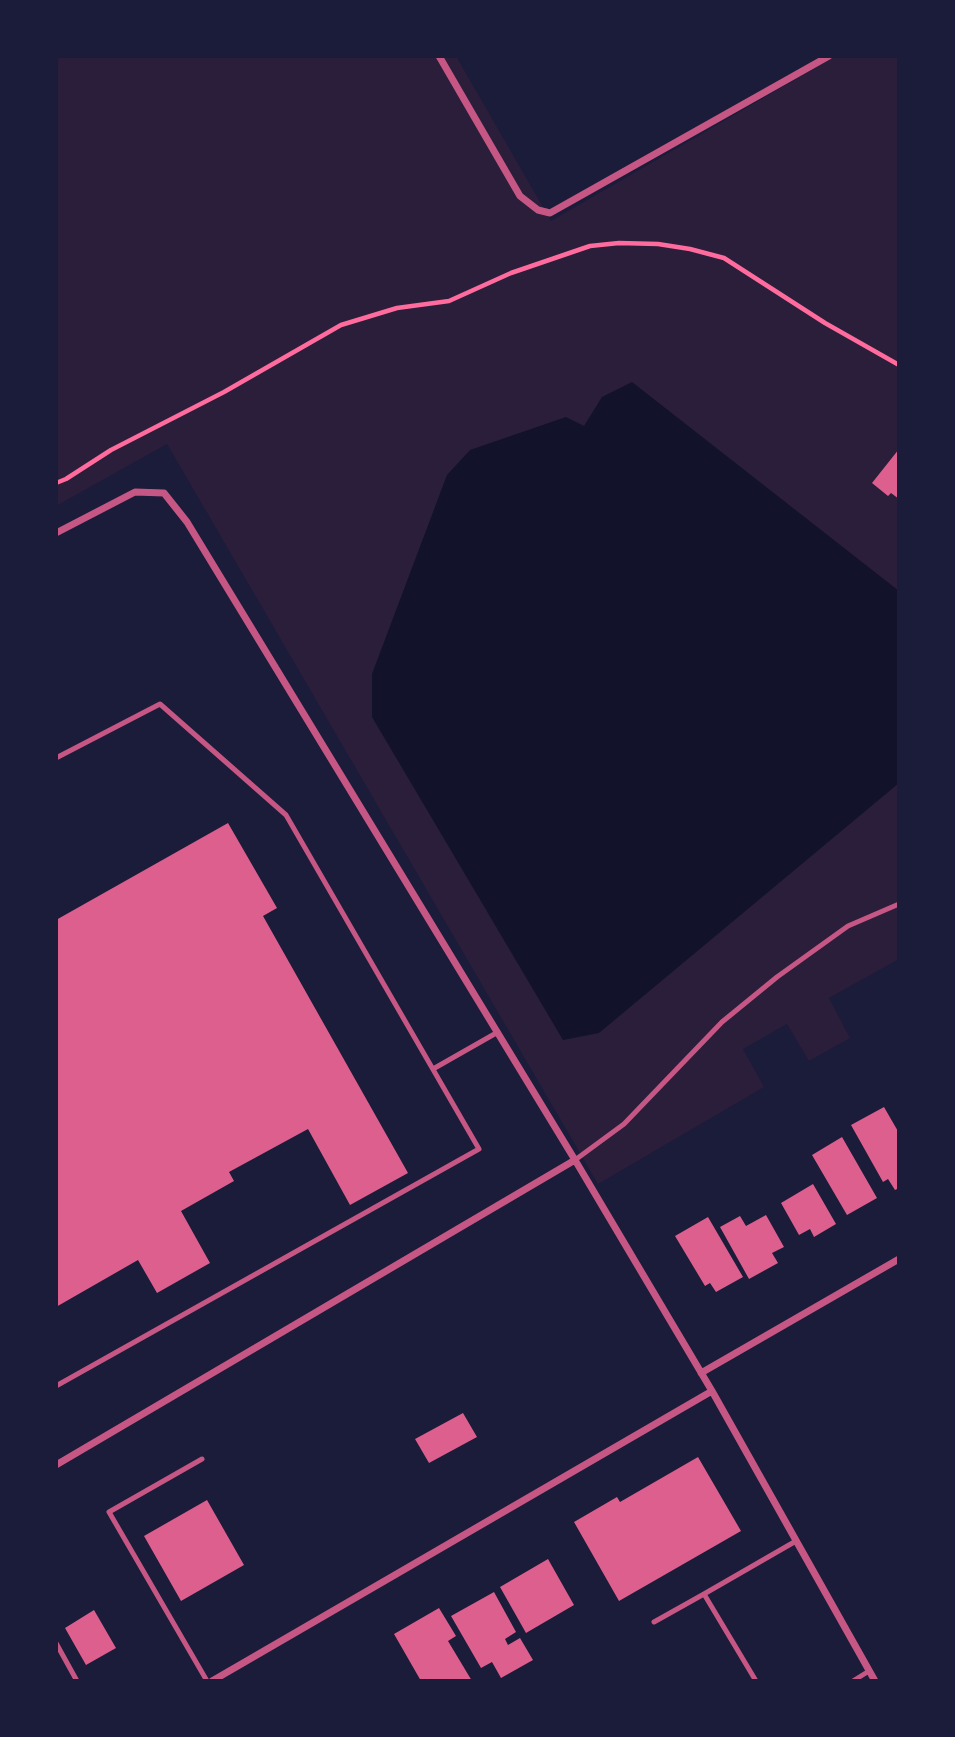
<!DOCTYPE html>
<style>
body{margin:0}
#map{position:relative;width:955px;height:1737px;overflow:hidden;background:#1b1b3a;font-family:"PT Sans Narrow",sans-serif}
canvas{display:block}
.frame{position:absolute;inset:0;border:58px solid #1b1b3a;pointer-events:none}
</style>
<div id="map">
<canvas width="955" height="1737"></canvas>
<div class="frame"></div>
</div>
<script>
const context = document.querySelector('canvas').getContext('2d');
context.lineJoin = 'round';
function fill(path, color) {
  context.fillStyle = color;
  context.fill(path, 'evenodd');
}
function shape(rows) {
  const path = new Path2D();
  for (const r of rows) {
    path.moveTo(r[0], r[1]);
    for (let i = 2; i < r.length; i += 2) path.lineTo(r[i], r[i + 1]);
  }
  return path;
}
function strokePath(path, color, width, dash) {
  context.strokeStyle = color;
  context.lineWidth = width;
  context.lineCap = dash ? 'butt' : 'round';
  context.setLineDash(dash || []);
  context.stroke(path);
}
const green = shape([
 [56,56,456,56,551,221,836,56,899,56,899,959,829,998,850,1038,809,1061,787,1024,743,1049,764,1087,598,1184,167,444,56,506]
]);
const water = shape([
 [632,382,899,591,899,783,599,1033,563,1040,372,717,372,674,447,475,470,450,566,417,584,426,602,397]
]);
const building = shape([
 [899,449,899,499,891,493,888,496,872,483],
 [228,823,277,908,263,916,408,1173,350,1205,308,1129,229,1172,234,1181,181,1211,210,1263,157,1293,138,1260,56,1307,56,920],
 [884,1107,899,1133,899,1188,895,1190,888,1179,883,1182,851,1125],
 [842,1137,877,1198,847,1215,812,1155],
 [813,1184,836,1224,814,1237,810,1229,799,1235,781,1203],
 [766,1215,784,1247,772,1253,778,1263,749,1279,720,1227,740,1216,746,1226],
 [708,1217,743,1277,716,1292,710,1283,705,1286,675,1236],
 [463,1413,477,1437,429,1463,415,1439],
 [698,1457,741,1531,619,1601,574,1522,617,1497,620,1502],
 [207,1500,244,1565,181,1601,144,1536],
 [548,1559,574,1605,526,1633,500,1587],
 [494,1592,516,1632,505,1639,508,1645,520,1638,533,1660,501,1678,492,1662,481,1668,451,1616],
 [439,1608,456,1636,448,1641,472,1681,421,1681,394,1634],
 [94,1610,116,1648,86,1665,65,1628]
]);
const path = shape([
 [56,483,66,479,111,450,224,392,341,325,397,308,449,301,511,273,590,246,619,243,658,244,690,249,724,258,825,323,899,365]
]);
const service = shape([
 [56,758,160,704,286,815,479,1149,56,1386],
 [433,1069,498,1032],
 [575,1160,624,1124,722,1022,777,977,848,926,899,904],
 [202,1459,109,1512,207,1681],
 [654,1622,704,1594],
 [56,1643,77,1681],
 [756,1681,704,1594,796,1541],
 [853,1681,869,1671]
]);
const minor = shape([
 [439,56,520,196,538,210,550,213,829,56],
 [56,533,135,492,164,493,187,522,575,1160,712,1391,875,1681],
 [701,1373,899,1259],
 [56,1465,575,1160],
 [212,1681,712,1391]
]);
fill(green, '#2a1e3b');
fill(water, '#12122b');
fill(building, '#dd5f8e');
strokePath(path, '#ff6b9d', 4.5);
strokePath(service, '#c65784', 5);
strokePath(minor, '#c65784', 7);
</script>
